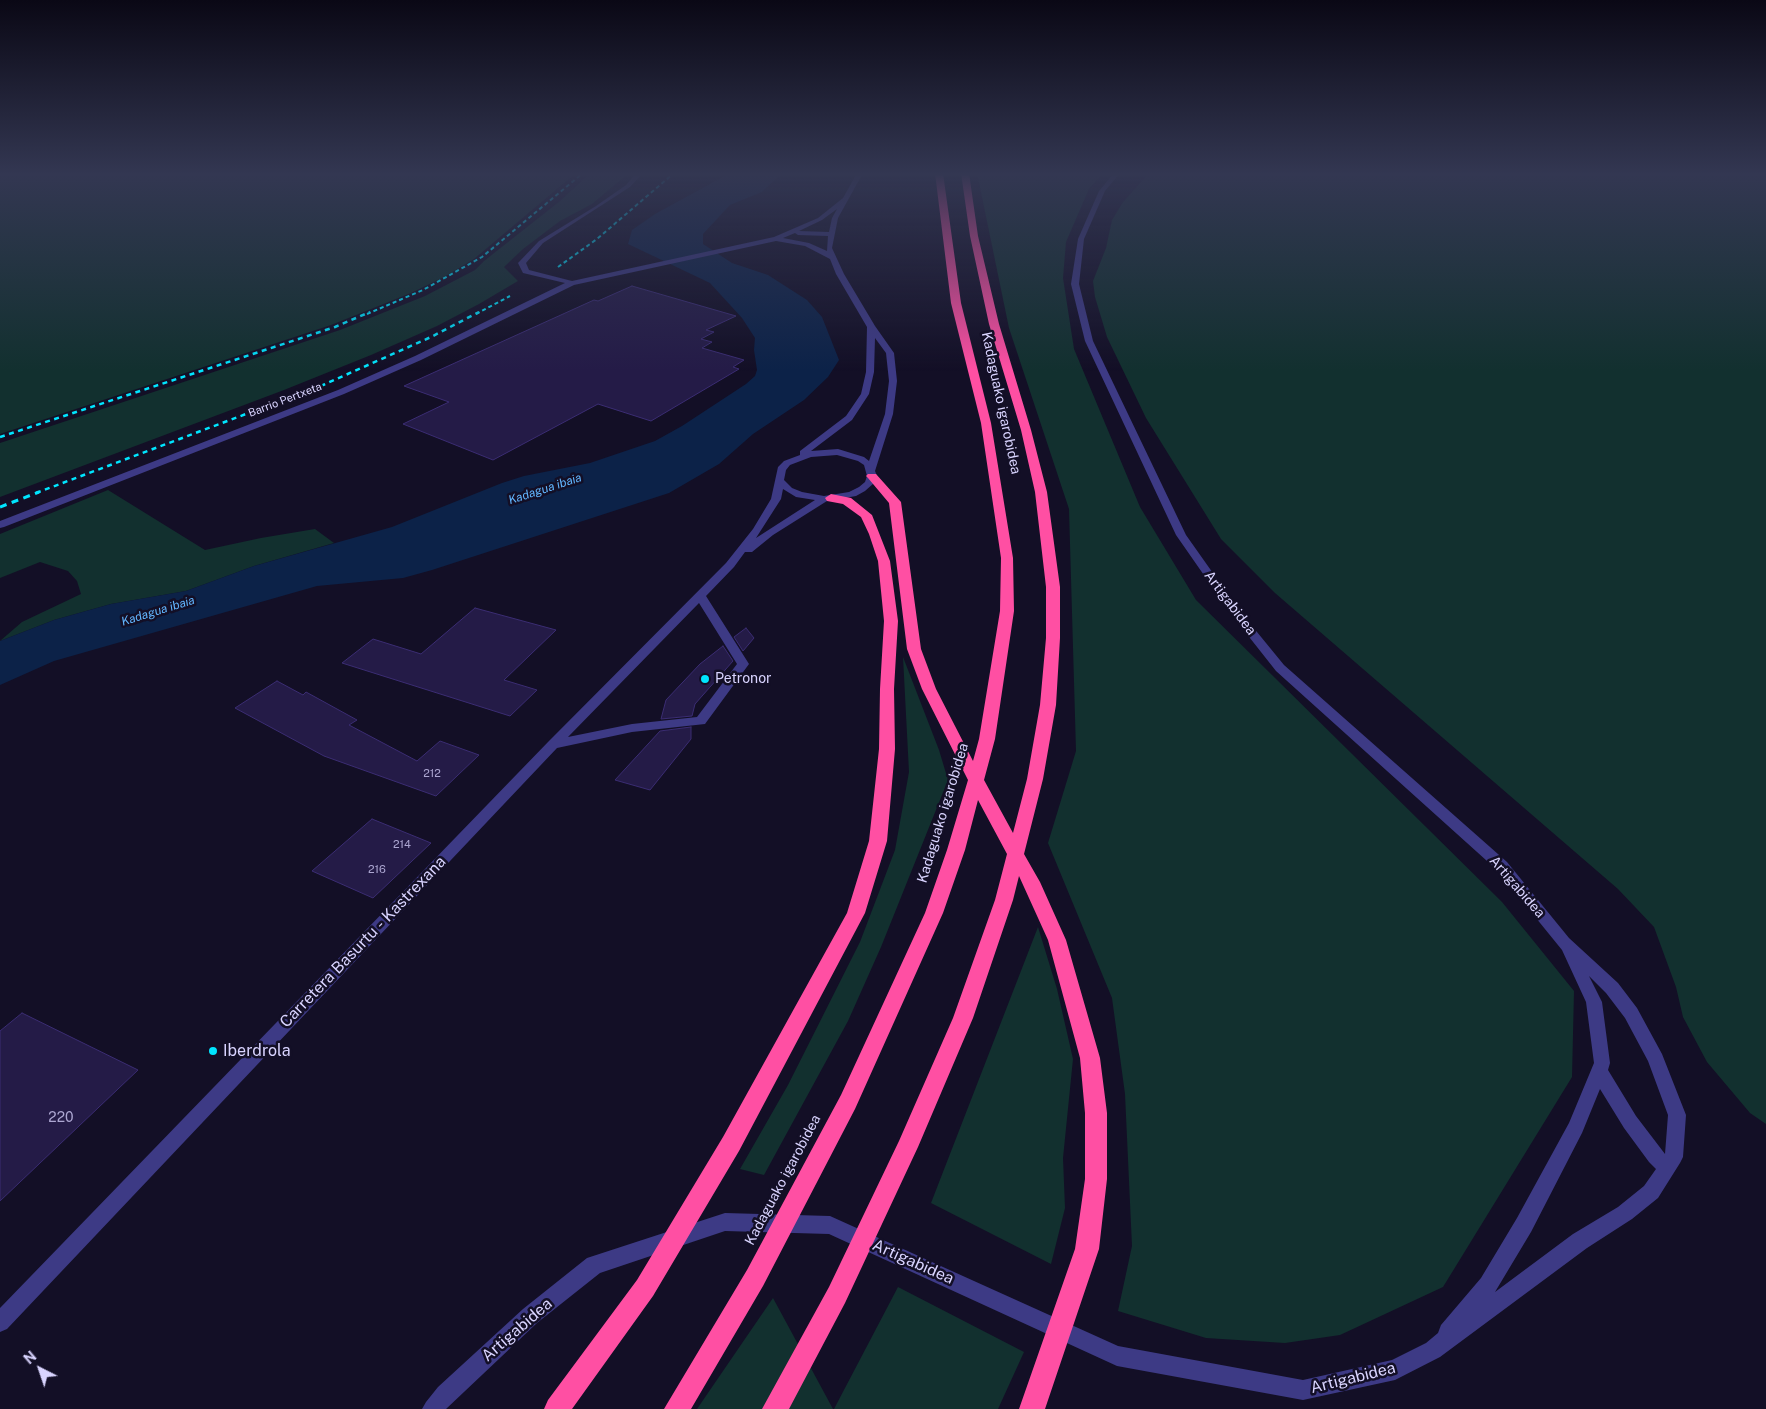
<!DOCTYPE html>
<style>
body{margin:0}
#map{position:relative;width:1766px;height:1409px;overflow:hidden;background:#130f26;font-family:"Public Sans",sans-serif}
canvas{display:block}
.north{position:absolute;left:15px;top:1344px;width:50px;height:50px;-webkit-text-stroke:4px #130f26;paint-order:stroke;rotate:319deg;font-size:14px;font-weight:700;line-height:20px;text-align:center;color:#d9d4ff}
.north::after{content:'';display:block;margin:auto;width:18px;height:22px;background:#d9d4ff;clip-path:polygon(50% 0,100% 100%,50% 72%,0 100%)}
</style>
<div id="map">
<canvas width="1766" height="1409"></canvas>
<div class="north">N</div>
</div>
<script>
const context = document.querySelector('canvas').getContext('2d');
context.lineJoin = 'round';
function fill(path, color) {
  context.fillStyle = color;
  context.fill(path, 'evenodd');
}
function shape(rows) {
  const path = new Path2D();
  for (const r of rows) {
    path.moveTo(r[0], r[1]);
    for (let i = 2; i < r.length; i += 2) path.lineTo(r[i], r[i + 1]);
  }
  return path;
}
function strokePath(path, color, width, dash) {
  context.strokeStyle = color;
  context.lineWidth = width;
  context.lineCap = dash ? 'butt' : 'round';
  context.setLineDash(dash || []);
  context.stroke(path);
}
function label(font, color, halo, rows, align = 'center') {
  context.font = font + ' "Public Sans",sans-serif';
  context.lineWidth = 5;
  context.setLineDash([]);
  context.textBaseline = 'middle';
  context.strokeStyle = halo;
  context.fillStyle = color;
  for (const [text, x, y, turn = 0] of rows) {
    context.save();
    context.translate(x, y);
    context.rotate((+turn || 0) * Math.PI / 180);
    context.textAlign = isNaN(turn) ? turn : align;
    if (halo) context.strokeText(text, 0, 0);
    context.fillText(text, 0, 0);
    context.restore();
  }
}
const green = shape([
 [0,173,576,173,474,259,444,277,411,293,331,325,0,434],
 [590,173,629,173,592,204,560,221,523,249,504,267,518,281,479,304,437,326,371,355,284,390,0,497,0,443,340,330,425,296,475,270,484,261,560,201],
 [977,173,1103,173,1089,189,1066,242,1063,278,1074,349,1140,507,1196,600,1502,902,1574,991,1572,1077,1443,1287,1340,1335,1285,1343,1206,1338,1118,1311,1132,1246,1125,1094,1112,998,1048,843,1076,751,1069,509,1009,328],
 [1149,173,1766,173,1766,1124,1750,1113,1707,1062,1683,1017,1676,987,1654,927,1618,889,1275,593,1221,539,1146,418,1107,337,1095,297,1093,281,1106,248,1112,220,1123,202],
 [108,490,205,550,261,538,315,529,334,543,254,566,186,591,111,604,54,620,0,641,22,622,81,594,77,581,68,571,40,562,0,578,0,534],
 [903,657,939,750,948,780,881,947,848,1021,764,1175,740,1169,788,1085,860,942,895,850,909,772],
 [1038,927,1057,989,1073,1059,1063,1158,1065,1208,1051,1264,931,1203],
 [898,1287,1024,1352,998,1409,834,1409],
 [773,1298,833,1409,697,1409]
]);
const water = shape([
 [730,173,782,173,762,192,730,205,703,234,703,244,732,263,768,275,807,300,822,317,839,360,828,377,804,400,753,434,719,464,669,493,432,570,403,578,317,586,54,661,0,685,0,641,54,620,111,604,186,591,254,566,392,527,502,483,524,476,590,463,655,441,682,426,746,384,755,376,757,370,754,350,755,338,742,318,710,283,628,244,632,230,655,214]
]);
const building = shape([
 [632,286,736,316,706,330,714,332,701,339,712,342,702,348,744,360,733,367,739,369,651,421,598,404,493,460,403,424,449,402,404,386,594,300,598,301,632,286],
 [475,608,556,630,504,680,537,690,510,716,342,663,373,639,421,654,475,608],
 [746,628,754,638,743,651,734,637,746,628],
 [723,646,733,661,695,704,692,716,661,719,666,700,700,664,723,646],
 [277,681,303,695,306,692,357,720,349,725,417,761,440,741,479,755,436,796,324,756,235,708,277,681],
 [691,727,691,739,650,790,615,780,660,731,691,727],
 [372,819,431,843,373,898,312,871,372,819],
 [22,1013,138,1070,0,1201,0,1031,22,1013]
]);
const minor = shape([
 [636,173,643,173,630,187,543,243,526,263,529,270,572,281,774,237,818,218,843,198,857,173,863,173,838,218,832,248,844,274,875,326,894,353,897,381,893,414,875,471,877,476,874,483,865,491,856,496,827,501,773,535,752,552,745,552,734,567,706,596,749,664,705,724,632,732,557,748,7,1329,0,1332,0,1308,548,742,726,563,753,529,771,499,778,467,784,461,800,455,800,451,846,416,861,394,866,372,867,327,836,274,830,259,805,246,776,241,574,285,421,360,344,394,4,527,0,528,0,521,338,390,415,356,565,283,523,273,518,263,539,241,596,206,626,185,636,173],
 [837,209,832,218,829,232,799,231,822,220,837,209],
 [795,233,798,235,828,236,827,251,809,243,783,238,795,233],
 [875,338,886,353,889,381,885,414,869,461,864,457,838,449,811,451,852,420,869,394,874,372,875,338],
 [837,455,858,461,864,465,867,476,865,482,859,487,849,492,824,496,802,492,792,488,784,480,786,470,790,465,811,457,837,455],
 [783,489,796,497,815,500,756,538,781,499,783,489],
 [699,603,737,664,697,717,632,724,568,737,699,603],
 [1114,173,1120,173,1105,191,1084,239,1079,284,1093,341,1186,535,1239,610,1284,665,1507,862,1569,938,1618,983,1637,1008,1662,1054,1686,1115,1683,1157,1680,1163,1658,1198,1632,1219,1587,1248,1440,1357,1395,1380,1303,1400,1117,1366,829,1234,725,1231,600,1273,537,1323,446,1409,422,1409,426,1402,438,1387,523,1309,587,1258,725,1213,830,1216,1118,1346,1303,1380,1392,1360,1426,1343,1438,1333,1441,1325,1481,1278,1517,1218,1569,1123,1594,1063,1586,1002,1562,950,1497,870,1276,671,1231,614,1176,535,1085,341,1071,284,1078,239,1099,191,1114,173],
 [1589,976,1606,993,1625,1018,1648,1061,1668,1115,1665,1154,1636,1116,1608,1070,1610,1063,1602,1002,1589,976],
 [1600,1089,1624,1128,1649,1162,1656,1169,1644,1186,1618,1207,1573,1234,1495,1292,1531,1232,1582,1133,1600,1089]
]);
const highway = shape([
 [935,173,943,173,961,303,991,423,1013,558,1014,611,995,739,984,780,1013,833,1027,779,1040,705,1046,638,1046,587,1035,492,1021,430,989,324,970,236,961,173,969,173,978,236,999,324,1031,430,1047,492,1060,587,1060,638,1056,705,1043,779,1024,854,1040,882,1066,940,1100,1058,1107,1113,1107,1179,1099,1249,1045,1409,1019,1409,1075,1249,1085,1179,1085,1113,1080,1058,1048,940,1019,876,1013,900,973,1018,918,1147,845,1303,789,1409,762,1409,829,1287,899,1141,953,1018,995,900,1007,854,978,800,965,850,943,913,855,1109,763,1286,691,1409,664,1409,747,1270,841,1095,925,913,947,850,968,780,922,689,907,649,889,503,868,478,866,476,868,474,876,474,901,502,921,649,936,689,973,761,979,739,1000,611,1001,558,981,423,951,303,935,173],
 [831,494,851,498,872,515,890,561,898,621,894,689,895,749,887,841,865,913,739,1151,653,1296,572,1409,544,1409,548,1400,637,1280,723,1137,847,913,869,841,879,749,880,689,884,621,878,561,869,534,861,517,843,504,827,501,825,498,831,494]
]);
const railFar2 = shape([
 [558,267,597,239,674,173],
 [367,314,423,290,482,257,583,173],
 [476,314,510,296]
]);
const railFar1 = shape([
 [0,437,335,327,370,312],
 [36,493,323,385,431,337,479,312]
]);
const rail = shape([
 [0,507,39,492]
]);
const markers = [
 [705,679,5,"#00e5ff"],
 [213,1051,5,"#00e5ff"]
];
const farStreetnames = [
 ["Barrio Pertxeta",285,400,-21]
];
const numberNames = [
 ["212",432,774],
 ["214",402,845],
 ["216",377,870]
];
const farWaternames = [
 ["Kadagua ibaia",545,489,-18],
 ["Kadagua ibaia",158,611,-17]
];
const streetNames = [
 ["Kadaguako igarobidea",1001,403,78],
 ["Artigabidea",1230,603,53],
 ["Kadaguako igarobidea",943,813,-73],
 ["Artigabidea",1517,887,49],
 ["Kadaguako igarobidea",783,1180,-62]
];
const poiNames = [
 ["Petronor",715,679]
];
const nearNumbernames = [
 ["220",61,1118]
];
const nearStreetnames = [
 ["Carretera Basurtu - Kastrexana",363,942,-46],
 ["Artigabidea",913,1262,24],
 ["Artigabidea",517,1330,-41],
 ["Artigabidea",1353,1378,-14]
];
const nearPoinames = [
 ["Iberdrola",223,1051]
];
fill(green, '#12302f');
fill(water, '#0c2248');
fill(building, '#241b47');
strokePath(building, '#3b2d73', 1);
fill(minor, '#3d3a85');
fill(highway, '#ff4fa3');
strokePath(railFar2, '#00e5ff', 2, [4, 3]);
strokePath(railFar1, '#00e5ff', 2.5, [5, 4.5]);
strokePath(rail, '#00e5ff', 3, [7, 5.5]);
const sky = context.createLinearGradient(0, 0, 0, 371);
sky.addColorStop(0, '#0a0815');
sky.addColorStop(0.47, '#333752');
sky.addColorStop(1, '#33375200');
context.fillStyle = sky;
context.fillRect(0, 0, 1766, 371);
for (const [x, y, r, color] of markers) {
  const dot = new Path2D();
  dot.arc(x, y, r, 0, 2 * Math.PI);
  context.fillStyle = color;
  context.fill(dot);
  strokePath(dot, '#130f26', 2);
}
label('11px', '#d9d4ff', '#130f26', farStreetnames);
label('11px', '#aca6d1', null, numberNames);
label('italic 12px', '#62b6ff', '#130f26', farWaternames);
label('14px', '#d9d4ff', '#130f26', streetNames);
label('14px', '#d9d4ff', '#130f26', poiNames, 'left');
label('14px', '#aca6d1', null, nearNumbernames);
label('16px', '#d9d4ff', '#130f26', nearStreetnames);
label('16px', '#d9d4ff', '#130f26', nearPoinames, 'left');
</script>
